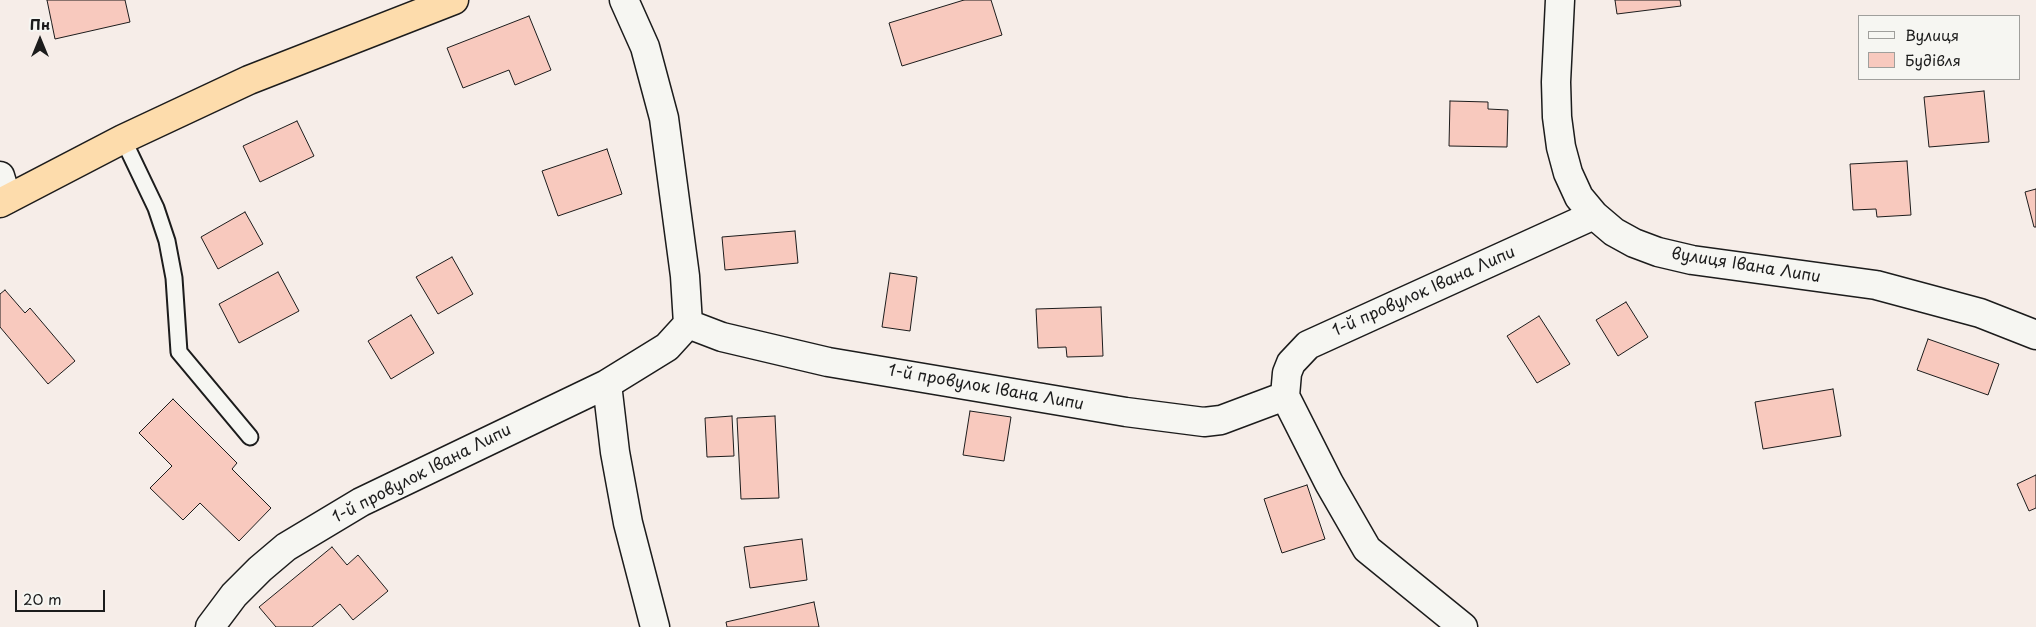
<!DOCTYPE html>
<meta charset="utf-8">
<style>
body{margin:0}
#map{position:relative;width:2036px;height:627px;overflow:hidden;background:#f6ede8;font-family:"Playpen Sans",sans-serif}
canvas{display:block}
.legend{position:absolute;left:1858px;top:15px;width:162px;height:65px;box-sizing:border-box;background:#f6f6f2;border:1px solid #9f9f9c;margin:0;padding:6px 9px;list-style:none;font-size:15px;color:#1c1c1c}
.legend li{display:flex;align-items:center;gap:10px;height:25px}
.legend b{width:25px;border:1px solid #9f9f9c}
.north{position:absolute;left:15px;top:15px;width:50px;height:50px;-webkit-text-stroke:4px #f6f6f2;paint-order:stroke;rotate:0deg;font-size:14px;font-weight:700;line-height:20px;text-align:center;color:#1c1c1c}
.north::after{content:'';display:block;margin:auto;width:18px;height:22px;background:#1c1c1c;clip-path:polygon(50% 0,100% 100%,50% 72%,0 100%)}
.scale{position:absolute;left:15px;top:590px;width:90px;height:22px;box-sizing:border-box;border:2px solid #1c1c1c;border-top:0;padding-left:6px;font-size:15px;line-height:18px;white-space:nowrap;color:#1c1c1c;-webkit-text-stroke:4px #f6f6f2;paint-order:stroke}
</style>
<div id="map">
<canvas width="2036" height="627"></canvas>
<ul class="legend">
<li><b style="height:6px;background:#f6f6f2"></b>Вулиця</li>
<li><b style="height:14px;background:#f8c9be"></b>Будівля</li>
</ul>
<div class="north">Пн</div>
<div class="scale">20 m</div>
</div>
<script>
const context = document.querySelector('canvas').getContext('2d');
context.lineJoin = 'round';
function fill(path, color) {
  context.fillStyle = color;
  context.fill(path, 'evenodd');
}
function shape(rows) {
  const path = new Path2D();
  for (const r of rows) {
    path.moveTo(r[0], r[1]);
    for (let i = 2; i < r.length; i += 2) path.lineTo(r[i], r[i + 1]);
  }
  return path;
}
function strokePath(path, color, width, dash) {
  context.strokeStyle = color;
  context.lineWidth = width;
  context.lineCap = dash ? 'butt' : 'round';
  context.setLineDash(dash || []);
  context.stroke(path);
}
function label(font, color, halo, rows, align = 'center') {
  context.font = font + ' "Playpen Sans",sans-serif';
  context.lineWidth = 4.5;
  context.setLineDash([]);
  context.textBaseline = 'middle';
  context.strokeStyle = halo;
  context.fillStyle = color;
  for (const [text, x, y, turn = 0] of rows) {
    context.save();
    context.translate(x, y);
    context.rotate((+turn || 0) * Math.PI / 180);
    context.textAlign = isNaN(turn) ? turn : align;
    if (halo) context.strokeText(text, 0, 0);
    context.fillText(text, 0, 0);
    context.restore();
  }
}
const building = shape([
 [47,0,125,0,130,22,55,39,47,0],
 [964,0,991,0,1002,35,902,66,889,23,964,0],
 [1615,0,1680,0,1681,6,1617,14,1615,0],
 [529,16,551,70,515,85,509,70,463,88,447,48,529,16],
 [1984,91,1989,142,1929,147,1924,97,1984,91],
 [1450,101,1488,102,1488,109,1508,110,1507,147,1449,146,1450,101],
 [297,121,314,156,260,182,243,146,297,121],
 [607,149,622,194,558,216,542,171,607,149],
 [1907,161,1911,215,1877,217,1876,209,1853,210,1850,164,1907,161],
 [2036,189,2036,227,2034,227,2025,192,2036,189],
 [245,212,263,244,218,269,201,237,245,212],
 [795,231,798,263,725,270,722,237,795,231],
 [452,257,473,294,438,314,416,277,452,257],
 [278,272,299,311,239,343,219,304,278,272],
 [890,273,917,277,910,331,882,327,890,273],
 [5,290,25,313,30,308,75,361,48,384,0,327,0,294,5,290],
 [1626,302,1648,337,1618,356,1596,320,1626,302],
 [1101,307,1103,356,1067,357,1066,347,1038,348,1036,309,1101,307],
 [411,315,434,353,391,379,368,341,411,315],
 [1539,316,1570,364,1537,383,1507,336,1539,316],
 [1928,339,1999,364,1988,395,1917,370,1928,339],
 [1833,389,1841,436,1763,449,1755,402,1833,389],
 [173,399,237,463,232,469,271,508,239,541,200,503,183,520,150,488,172,466,139,433,173,399],
 [970,411,1011,417,1004,461,963,455,970,411],
 [732,416,734,456,707,457,705,418,732,416],
 [775,416,779,498,741,499,737,418,775,416],
 [2036,475,2036,508,2029,511,2017,484,2036,475],
 [1307,485,1325,539,1282,553,1264,499,1307,485],
 [802,539,807,580,750,588,744,547,802,539],
 [332,547,347,565,358,555,388,591,353,620,340,604,312,627,276,627,259,607,332,547],
 [814,602,819,627,727,627,726,622,814,602]
]);
const service = shape([
 [123,139,156,208,167,241,174,278,179,352,250,437]
]);
const minor = shape([
 [624,0,645,47,664,118,685,276,688,324,667,347,607,384,615,452,628,523,655,627],
 [1560,0,1556,82,1557,117,1561,147,1568,173,1579,197,1594,215,1614,232,1634,243,1658,252,1692,260,1876,285,1980,313,2036,335],
 [0,176,7,199],
 [688,324,722,337,828,362,1126,412,1204,422,1221,420,1285,396,1287,373,1291,363,1308,345,1594,215],
 [1285,396,1329,483,1367,549,1463,627],
 [210,627,234,595,260,569,286,547,361,502,607,384]
]);
const trunk = shape([
 [0,203,123,139,249,80,454,0]
]);
const streetNames = [
 ["вулиця Івана Липи",1746,266,9],
 ["1-й провулок Івана Липи",1424,292,-24],
 ["1-й провулок Івана Липи",986,388,10],
 ["1-й провулок Івана Липи",422,474,-27]
];
fill(building, '#f8c9be');
strokePath(building, '#1c1c1c', 1);
strokePath(service, '#1c1c1c', 19);
strokePath(minor, '#1c1c1c', 31);
strokePath(trunk, '#1c1c1c', 31);
strokePath(service, '#f6f6f2', 15);
strokePath(minor, '#f6f6f2', 28);
strokePath(trunk, '#fddcac', 28);
label('16px', '#1c1c1c', '#f6f6f2', streetNames);
</script>
